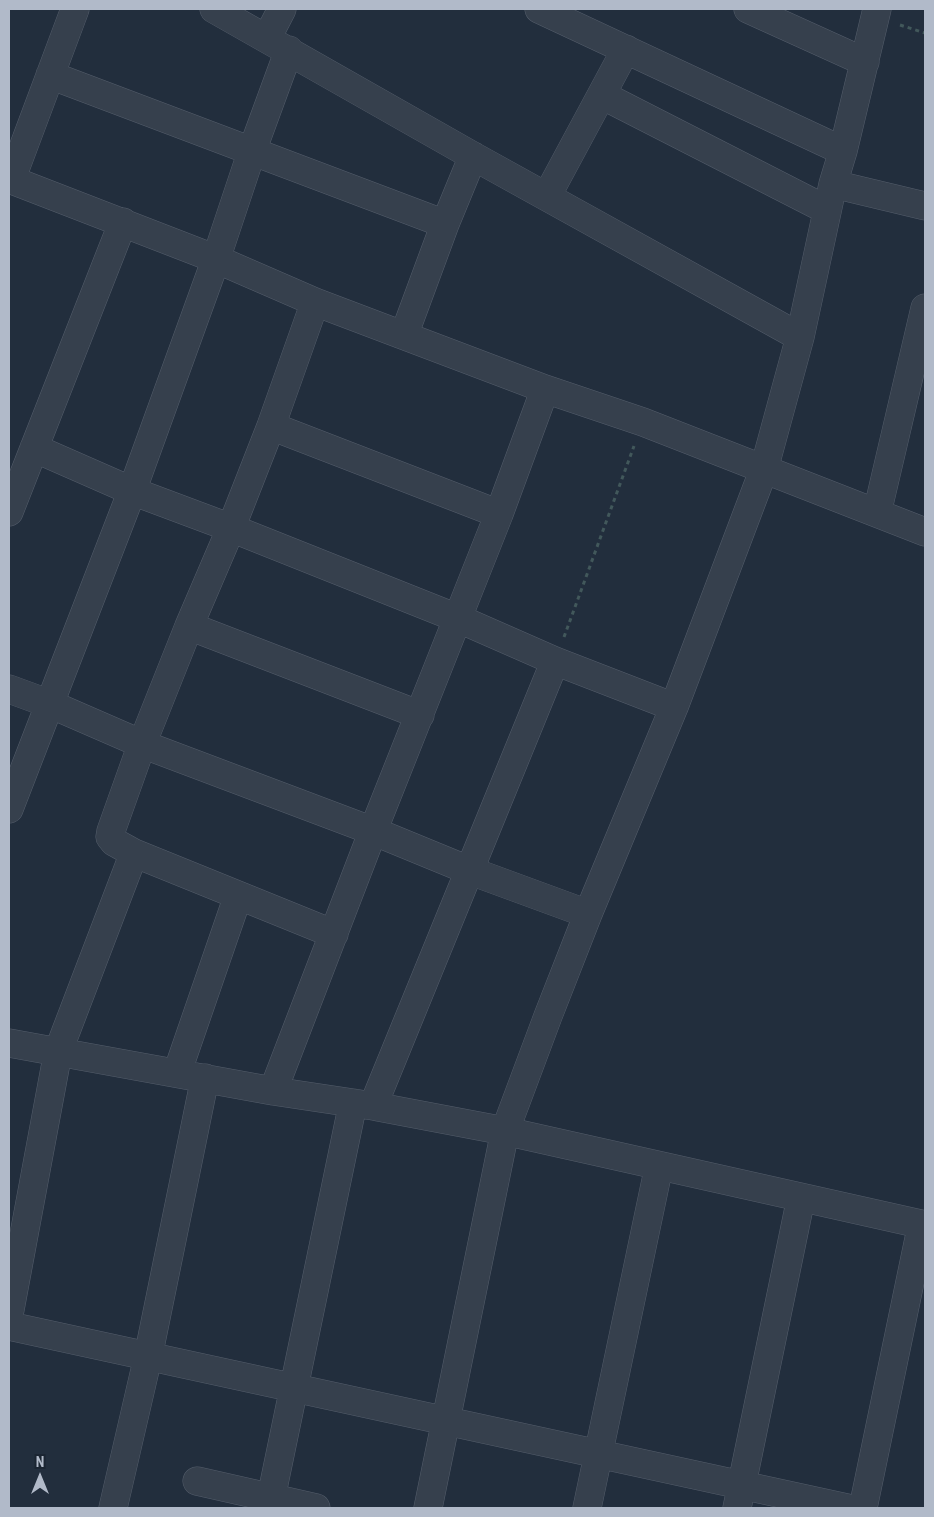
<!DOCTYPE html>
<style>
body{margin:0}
#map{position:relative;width:934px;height:1517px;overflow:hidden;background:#222e3d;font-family:"Roboto Condensed",sans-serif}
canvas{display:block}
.frame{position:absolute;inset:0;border:10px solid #b1bac9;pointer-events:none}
.north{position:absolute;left:15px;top:1452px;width:50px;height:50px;-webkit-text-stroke:4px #1b2532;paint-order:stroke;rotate:0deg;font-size:14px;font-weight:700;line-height:20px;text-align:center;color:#b1bac9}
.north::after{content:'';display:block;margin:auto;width:18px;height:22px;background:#b1bac9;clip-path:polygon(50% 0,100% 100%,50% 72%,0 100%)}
</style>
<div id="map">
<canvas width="934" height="1517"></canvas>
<div class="frame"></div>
<div class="north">N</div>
</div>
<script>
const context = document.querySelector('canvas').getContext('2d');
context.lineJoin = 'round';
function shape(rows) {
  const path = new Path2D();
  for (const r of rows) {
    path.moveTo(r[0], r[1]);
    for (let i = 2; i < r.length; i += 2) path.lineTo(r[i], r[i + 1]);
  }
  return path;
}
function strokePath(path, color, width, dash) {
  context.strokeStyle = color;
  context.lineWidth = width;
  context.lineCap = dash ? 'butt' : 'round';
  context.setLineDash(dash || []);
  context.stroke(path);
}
const path = shape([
 [900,25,925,33],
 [564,637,634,446]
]);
const minor = shape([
 [214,9,473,156,800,337],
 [539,9,843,151],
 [748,9,865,62],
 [267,38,282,9],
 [50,75,445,224],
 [602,95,827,210],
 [9,179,216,259,315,302,545,389,643,422,925,532],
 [11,180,75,9],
 [833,184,925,206],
 [547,196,626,49],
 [315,302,271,426,231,528,189,626,142,744,111,831,110,837,114,842,134,853,334,934],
 [404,335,445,224,473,156],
 [271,426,499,514],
 [34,448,132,491,231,528,457,618,555,661,674,707],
 [9,512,123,222],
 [877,513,925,308],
 [189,626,420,715],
 [9,689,50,704,142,744,373,831,468,870,588,914],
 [9,809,132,491,216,259,252,151,289,50],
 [9,1043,273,1091,373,1106,505,1131,925,1225],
 [177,1073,238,896],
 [273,1091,373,831,499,514,545,389],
 [373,1106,555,661],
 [9,1315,58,1052,134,853],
 [9,1326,847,1508],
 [197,1481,316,1508],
 [271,1498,353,1103],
 [113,1508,148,1357,205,1078],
 [428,1508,505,1131,548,1016,588,914,674,707,764,469,800,337,833,184,843,151,877,9],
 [587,1508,659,1166],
 [737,1508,801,1198],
 [863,1508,922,1224]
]);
strokePath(minor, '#545d6b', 29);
strokePath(path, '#42585b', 3, [4, 4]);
strokePath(minor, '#36404d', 28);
</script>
